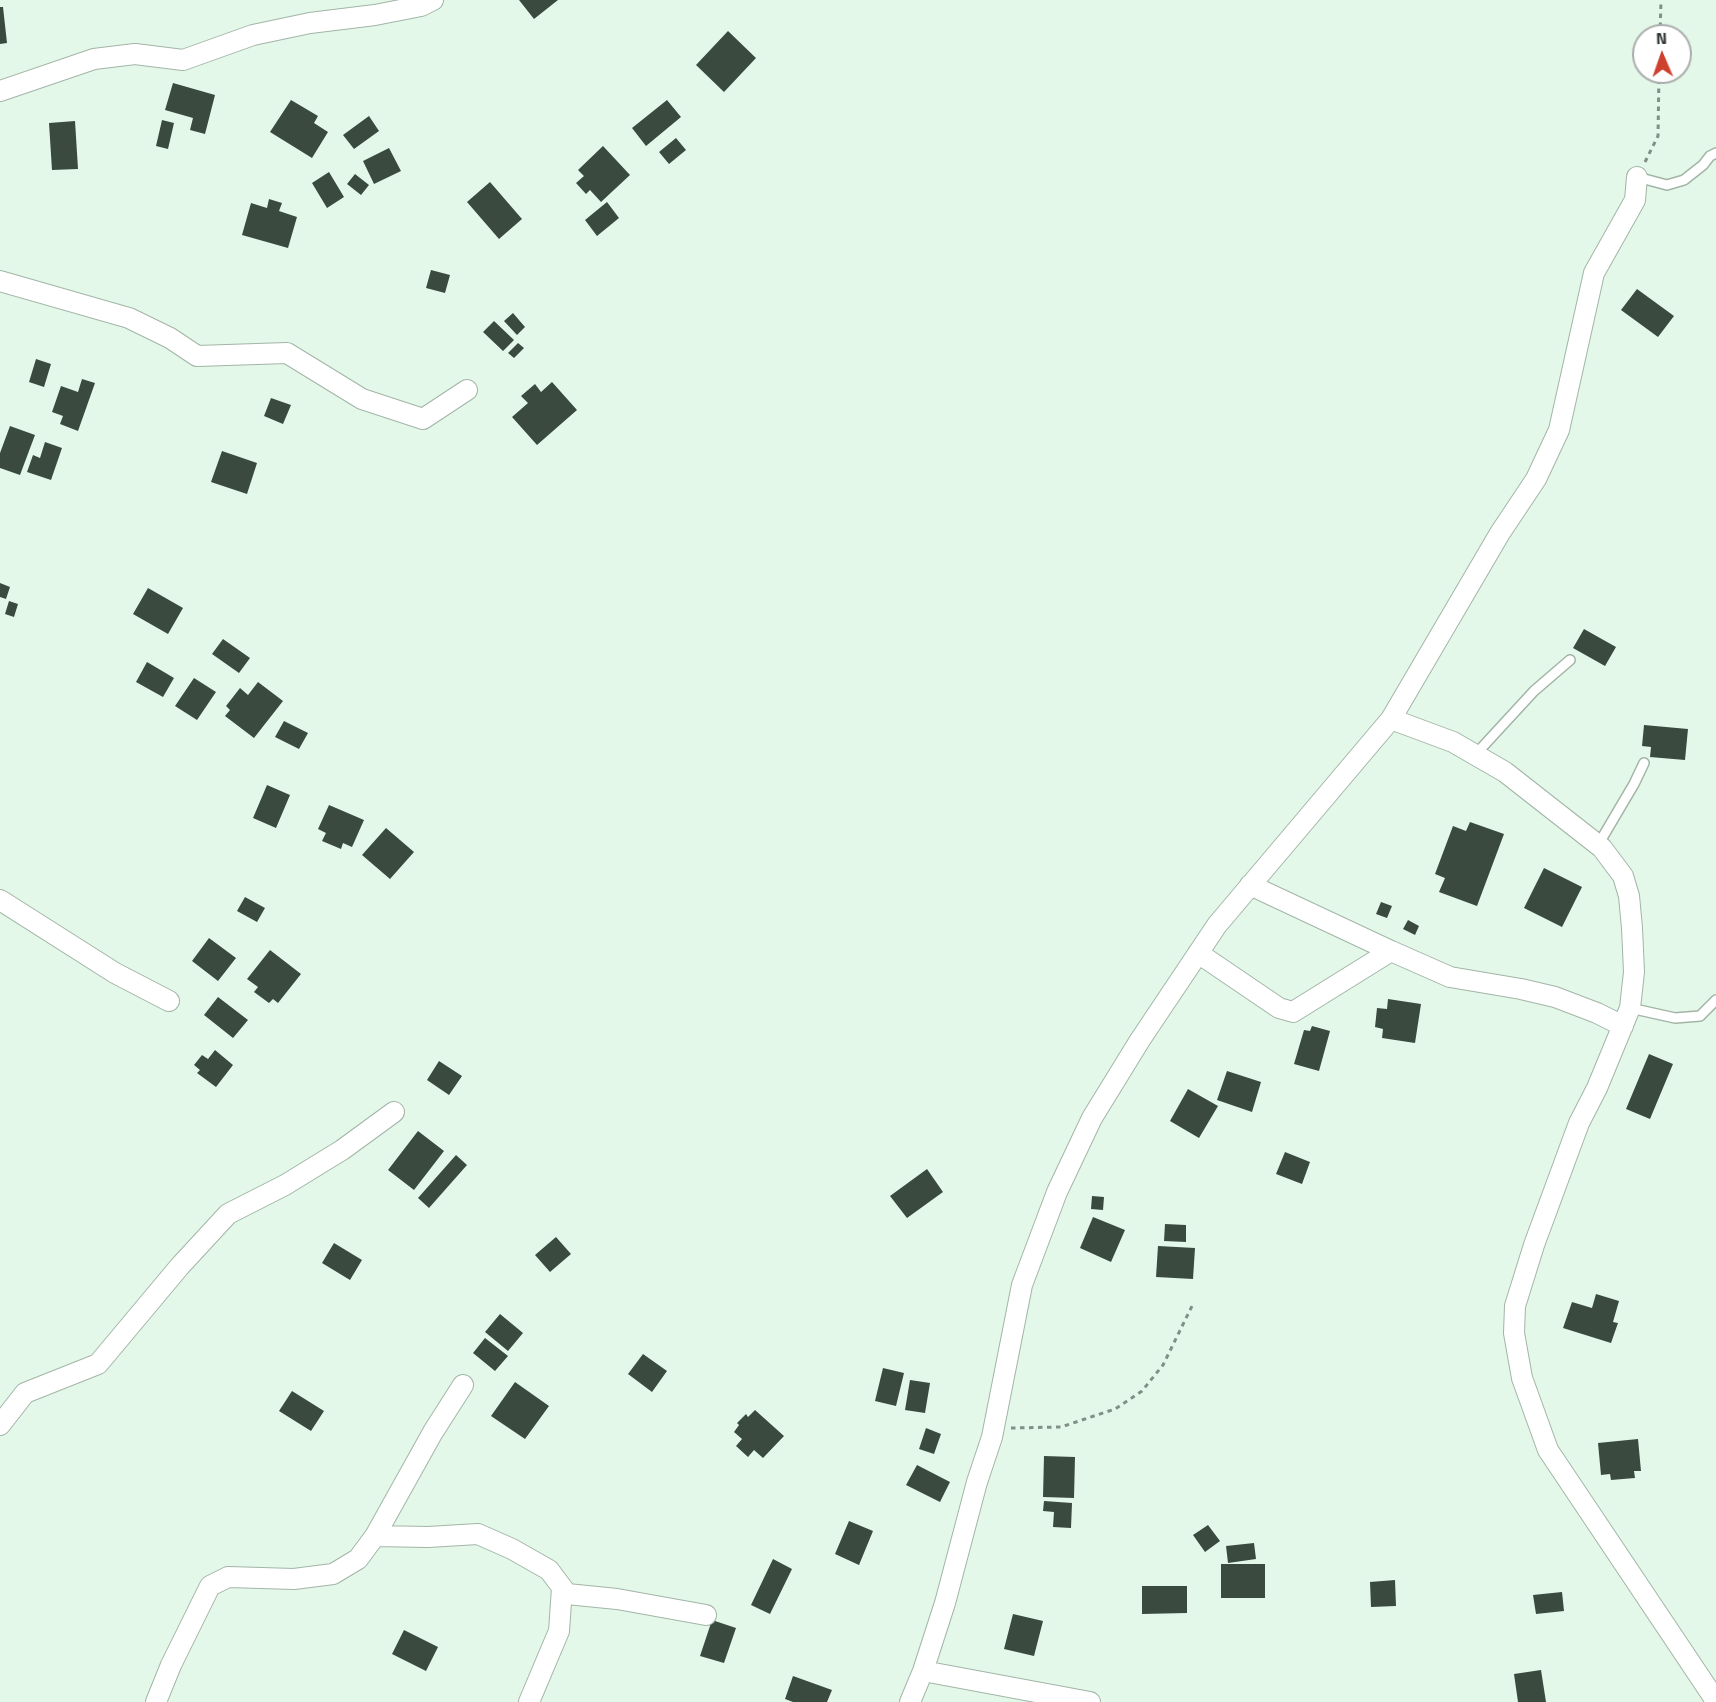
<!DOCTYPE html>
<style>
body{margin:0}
#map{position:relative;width:1716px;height:1702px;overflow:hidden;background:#e4f8e9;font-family:"Titillium Web",sans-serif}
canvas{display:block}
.north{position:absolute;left:1632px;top:24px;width:60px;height:60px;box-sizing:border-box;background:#fff;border:2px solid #aaadab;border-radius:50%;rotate:358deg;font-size:16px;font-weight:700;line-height:24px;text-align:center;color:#2b332e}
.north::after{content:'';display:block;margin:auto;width:21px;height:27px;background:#cd412d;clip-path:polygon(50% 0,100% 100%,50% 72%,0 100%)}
</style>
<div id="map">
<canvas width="1716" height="1702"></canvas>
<div class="north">N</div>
</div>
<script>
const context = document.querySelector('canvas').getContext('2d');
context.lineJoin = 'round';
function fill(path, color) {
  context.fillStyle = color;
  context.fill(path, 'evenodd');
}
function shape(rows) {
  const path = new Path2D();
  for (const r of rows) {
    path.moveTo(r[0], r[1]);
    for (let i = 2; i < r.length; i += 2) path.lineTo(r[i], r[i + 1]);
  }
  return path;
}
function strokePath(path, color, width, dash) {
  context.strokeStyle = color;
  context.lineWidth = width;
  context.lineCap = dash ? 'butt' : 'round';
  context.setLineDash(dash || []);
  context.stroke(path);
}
const building = shape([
 [519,0,558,0,534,19],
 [0,7,3,7,7,43,0,44],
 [728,31,756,58,724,92,696,65],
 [173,83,215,95,205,134,190,130,193,118,165,110],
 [291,100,318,116,314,123,328,132,312,158,270,132],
 [667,100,681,117,646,146,632,128],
 [369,116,379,131,354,149,343,135],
 [162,120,174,123,168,149,156,146],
 [75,121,78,169,52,170,49,123],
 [676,138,686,150,669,164,659,152],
 [603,146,630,175,601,202,590,190,586,194,576,183,584,176,578,170],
 [389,148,401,171,374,184,363,161],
 [329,172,344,197,327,208,312,183],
 [355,174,369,185,361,195,347,184],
 [490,182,522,219,499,239,467,202],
 [269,199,282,203,279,211,297,217,288,248,242,235,251,203,267,208],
 [607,202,619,218,597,236,585,220],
 [431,270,450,275,445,293,426,288],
 [1637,289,1674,316,1658,337,1621,310],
 [513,313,525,327,517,335,504,321],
 [494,321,514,340,503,351,483,332],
 [518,343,524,348,514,358,508,353],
 [36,359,51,364,44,387,29,382],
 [82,379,95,383,78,431,60,424,63,416,52,412,61,386,78,392],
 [552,382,577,410,537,445,512,417,528,403,521,396,535,384,541,392],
 [271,398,291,405,283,424,264,416],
 [10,426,35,435,20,475,0,468,0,453],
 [45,442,62,448,51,480,27,472,33,455,40,458],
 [222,451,257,463,247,494,211,482],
 [0,583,10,587,6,599,0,597],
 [148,588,183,608,168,634,133,614],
 [9,601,18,604,14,617,5,614],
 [1584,629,1616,647,1605,666,1573,648],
 [223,639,250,658,239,673,212,654],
 [147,662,174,678,163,697,136,682],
 [194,678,216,692,197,720,175,706],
 [258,682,283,701,254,738,225,716,230,710,226,706,240,688,248,695],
 [284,721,308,733,299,749,275,737],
 [1644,725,1688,729,1685,760,1650,757,1651,747,1642,746],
 [267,785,290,795,276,828,253,818],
 [329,805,364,820,352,847,343,843,341,849,322,841,326,833,318,829],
 [1470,822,1504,834,1477,906,1439,892,1445,878,1435,874,1453,826,1466,831],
 [386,828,414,852,390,879,362,855],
 [1544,868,1582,887,1562,927,1524,908],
 [245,897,265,908,257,922,237,911],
 [1381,902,1392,906,1387,918,1376,914],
 [1408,920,1419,926,1415,935,1403,929],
 [209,938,236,958,218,981,192,961],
 [270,950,301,974,278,1003,273,999,269,1003,254,992,258,987,247,979],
 [218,997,248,1020,233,1038,204,1015],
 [1388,999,1421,1004,1415,1043,1382,1038,1383,1029,1375,1027,1377,1008,1387,1009],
 [1312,1026,1330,1031,1319,1071,1294,1064,1304,1030,1310,1031],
 [215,1050,233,1065,216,1087,197,1073,200,1070,194,1065,202,1055,208,1059],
 [1649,1054,1673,1064,1650,1119,1626,1109],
 [439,1061,462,1076,449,1095,427,1080],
 [1227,1071,1261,1082,1252,1112,1217,1100],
 [1188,1089,1218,1106,1199,1138,1170,1121],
 [418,1131,444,1151,414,1190,388,1170],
 [1285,1152,1310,1162,1302,1184,1276,1174],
 [456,1155,467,1165,429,1208,418,1198],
 [927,1169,943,1192,907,1218,890,1196],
 [1092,1196,1104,1197,1103,1210,1091,1209],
 [1093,1217,1125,1230,1111,1262,1080,1248],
 [1165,1224,1186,1225,1186,1242,1164,1241],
 [556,1237,571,1254,550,1272,535,1255],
 [334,1243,362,1260,350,1280,322,1263],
 [1158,1246,1195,1248,1193,1279,1156,1277],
 [1596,1294,1619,1301,1613,1322,1618,1323,1611,1343,1563,1328,1572,1302,1592,1308],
 [500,1314,523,1333,508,1351,485,1332],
 [485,1338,508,1356,495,1371,473,1353],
 [643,1354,667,1371,652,1392,628,1374],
 [883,1368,904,1373,896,1406,875,1401],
 [910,1380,930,1383,925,1413,905,1410],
 [515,1382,549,1406,525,1439,491,1416],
 [292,1391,324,1411,311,1431,279,1411],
 [755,1410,784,1436,763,1458,754,1450,748,1457,736,1446,742,1439,734,1432,739,1425,737,1423,746,1414,748,1417],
 [926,1428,941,1434,934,1454,919,1449],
 [1638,1439,1641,1471,1634,1471,1635,1478,1611,1480,1610,1474,1601,1475,1598,1443],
 [1044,1456,1075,1457,1074,1498,1043,1497],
 [917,1465,950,1482,940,1502,906,1485],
 [1044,1501,1072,1503,1071,1528,1053,1527,1054,1512,1043,1511],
 [849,1521,873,1531,859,1565,835,1554],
 [1208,1525,1220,1541,1205,1552,1193,1535],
 [1254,1543,1256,1559,1228,1563,1226,1546],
 [773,1559,792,1569,770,1614,751,1605],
 [1221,1564,1265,1564,1265,1598,1221,1598],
 [1395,1580,1396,1606,1371,1607,1370,1582],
 [1142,1586,1187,1586,1187,1613,1142,1614],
 [1562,1592,1564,1611,1536,1614,1533,1595],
 [1013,1614,1043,1621,1034,1656,1004,1649],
 [712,1620,736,1628,724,1663,700,1656],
 [404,1630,438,1647,426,1671,392,1654],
 [1541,1670,1546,1702,1518,1702,1514,1674],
 [793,1676,832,1690,827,1702,793,1702,785,1699]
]);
const path = shape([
 [1660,36,1661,0],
 [1645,162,1658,136,1659,72],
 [1011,1428,1061,1427,1115,1409,1142,1391,1163,1365,1193,1304]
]);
const service = shape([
 [1637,177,1667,185,1684,180,1703,165,1710,156,1716,153],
 [1475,755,1534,691,1570,660],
 [1598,845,1634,784,1644,763],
 [1630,1008,1675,1018,1700,1016,1716,1000]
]);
const minor = shape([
 [0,91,94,59,135,54,183,60,253,35,310,23,375,15,421,6,433,0],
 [0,281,129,318,170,338,197,356,287,353,362,399,423,419,467,390],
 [1391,719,1453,742,1505,772,1602,848,1623,876,1629,896,1632,928,1634,972,1630,1008,1597,1088,1579,1123,1534,1245,1515,1306,1514,1333,1522,1378,1548,1450,1716,1701],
 [1250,885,1391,951,1450,977,1521,989,1555,997,1597,1013,1623,1026],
 [0,900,115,973,169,1001],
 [1198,953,1279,1008,1293,1012,1391,951],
 [0,1425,25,1393,98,1364,180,1266,228,1214,285,1185,342,1150,394,1112],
 [375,1536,428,1537,478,1534,512,1549,549,1570,567,1594,617,1599,706,1615],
 [923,1671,1090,1702],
 [156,1702,171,1665,210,1586,228,1577,294,1579,333,1574,358,1559,375,1536,433,1432,463,1385],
 [529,1702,559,1631,562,1588],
 [910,1702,923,1671,945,1603,977,1482,992,1437,1022,1285,1057,1192,1092,1118,1140,1040,1217,925,1391,719,1500,533,1536,479,1559,430,1594,273,1635,200,1637,177]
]);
fill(building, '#3a4a3f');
strokePath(service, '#a2b5a7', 12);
strokePath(minor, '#a2b5a7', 22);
strokePath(path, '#818f85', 3, [4.5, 4.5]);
strokePath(service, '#fff', 9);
strokePath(minor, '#fff', 20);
</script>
